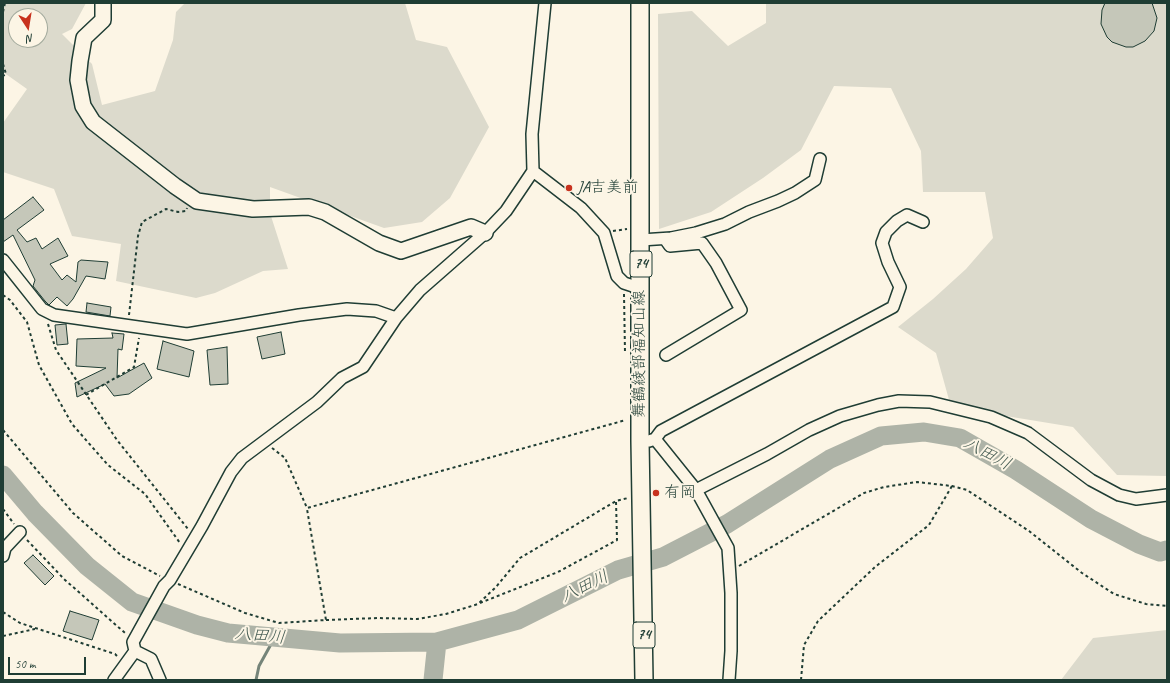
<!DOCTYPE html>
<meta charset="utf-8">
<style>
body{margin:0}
#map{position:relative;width:1170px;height:683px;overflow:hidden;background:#fcf5e5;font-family:Caveat,sans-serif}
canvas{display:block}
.frame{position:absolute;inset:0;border:4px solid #1f3d34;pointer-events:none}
.north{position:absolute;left:8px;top:8px;width:40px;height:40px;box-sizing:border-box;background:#fcf5e5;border:1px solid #a4ab9e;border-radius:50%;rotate:168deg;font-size:11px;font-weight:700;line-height:16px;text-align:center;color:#1f3d34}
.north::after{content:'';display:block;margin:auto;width:14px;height:18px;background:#c8321e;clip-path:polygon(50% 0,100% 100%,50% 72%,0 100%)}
.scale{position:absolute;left:8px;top:657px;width:78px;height:18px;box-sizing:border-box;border:2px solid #1f3d34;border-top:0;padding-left:5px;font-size:12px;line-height:14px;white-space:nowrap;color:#1f3d34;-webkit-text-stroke:3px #fcf5e5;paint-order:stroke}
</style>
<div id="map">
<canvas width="1170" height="683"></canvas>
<div class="frame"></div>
<div class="north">N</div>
<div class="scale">50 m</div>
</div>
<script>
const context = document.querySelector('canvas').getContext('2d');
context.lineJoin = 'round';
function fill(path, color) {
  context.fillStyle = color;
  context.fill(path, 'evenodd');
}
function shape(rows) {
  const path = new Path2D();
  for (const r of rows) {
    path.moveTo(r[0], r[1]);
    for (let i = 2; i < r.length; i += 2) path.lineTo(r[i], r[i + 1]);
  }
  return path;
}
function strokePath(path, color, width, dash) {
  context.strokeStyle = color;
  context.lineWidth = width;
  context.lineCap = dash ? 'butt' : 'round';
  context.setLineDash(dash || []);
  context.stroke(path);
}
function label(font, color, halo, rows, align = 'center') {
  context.font = font + ' Caveat,"Klee One",sans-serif';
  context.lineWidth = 4;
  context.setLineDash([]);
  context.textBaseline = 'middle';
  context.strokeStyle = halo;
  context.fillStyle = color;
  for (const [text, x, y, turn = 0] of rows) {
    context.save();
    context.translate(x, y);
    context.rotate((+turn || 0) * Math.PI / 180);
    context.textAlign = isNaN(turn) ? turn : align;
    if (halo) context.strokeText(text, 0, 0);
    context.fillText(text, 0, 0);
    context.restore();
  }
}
const green = shape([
 [3,3,86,3,72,29,62,34,92,64,102,105,155,91,173,40,176,12,185,3,405,3,416,40,447,47,489,127,450,198,422,222,384,228,270,187,270,213,288,269,263,271,215,293,196,298,116,281,121,244,72,236,54,189,3,172,3,123,27,89,3,72],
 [16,16,40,16,40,40,16,40],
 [766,3,1167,3,1167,476,1117,475,1073,427,951,407,936,353,898,327,933,299,966,269,993,238,985,192,923,192,921,151,891,88,834,86,801,150,763,178,711,212,659,229,658,14,692,11,728,46,766,23],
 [1167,630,1167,680,1061,680,1093,638]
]);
const stream = shape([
 [256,680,259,666,275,637]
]);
const river = shape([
 [3,475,35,513,87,566,132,602,197,625,228,633,340,643,437,642,518,620,618,570,663,557,727,524,830,459,881,436,924,432,960,438,1016,470,1091,519,1139,544,1160,552,1167,550],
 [433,680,437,642]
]);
const building = shape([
 [1105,3,1152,3,1157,18,1154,31,1145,41,1133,47,1126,47,1112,42,1107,37,1101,24,1102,10,1105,3],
 [33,197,44,210,17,230,27,242,36,238,42,249,58,238,68,256,50,264,62,280,67,275,76,282,78,262,81,260,108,262,105,279,86,276,73,299,67,306,57,297,49,305,45,301,33,286,35,280,13,235,3,242,3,220,33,197],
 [87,303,111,307,110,316,86,312,87,303],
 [66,324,68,344,57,345,55,325,66,324],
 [281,332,285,354,262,359,257,337,281,332],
 [112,333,124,334,122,350,118,349,117,378,144,363,152,378,129,394,114,396,105,384,77,397,75,383,106,368,76,366,77,339,113,338,112,333],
 [163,341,194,351,189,377,157,369,163,341],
 [227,347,228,384,210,385,207,350,227,347],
 [33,555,54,576,45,585,24,563,33,555],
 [70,611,99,620,92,640,63,631,70,611]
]);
const path = shape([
 [3,12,5,3],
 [3,64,6,74,3,76],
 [613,231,627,229],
 [624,294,625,353],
 [3,295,10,300,27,322,39,365,72,424,108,465,145,494,180,543],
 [129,315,138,236,142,222,166,209,178,212,186,211,187,208],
 [48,324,56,350,117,440,188,529],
 [86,395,134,367,139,338],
 [3,430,73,513,122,556,160,576],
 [272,448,285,458,307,508,626,420],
 [3,509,14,524],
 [27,540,64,579,125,633],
 [739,566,864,493,884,487,917,482,952,486,967,490,1029,531,1082,573,1114,594,1146,604,1167,606],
 [178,584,245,613,279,623,326,620,307,509],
 [480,603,558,572,617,540,616,501],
 [3,612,20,623,115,654,118,657],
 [326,620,378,618,417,619,446,614,478,604,496,587,520,558,616,501,628,498],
 [3,636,35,629],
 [801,680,804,645,818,621,875,567,929,525,952,486]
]);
const street = shape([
 [533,171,581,208,604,233,617,276,624,283,633,286,640,287],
 [665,239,670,246,702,243,716,263,741,310,666,355],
 [641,240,671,238,696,233,725,224,749,212,778,201,795,193,815,180,820,159],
 [3,260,42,309,54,315,187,334,299,315,347,309,376,311,396,318],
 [655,439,661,431,893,307,900,287,888,262,882,243,886,232,897,221,907,215,923,222],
 [649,441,655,439,696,490,728,548,731,593,731,651,729,680],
 [696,490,767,454,809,430,840,416,878,405,899,401,930,402,991,417,1028,433,1091,480,1119,495,1136,499,1167,495],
 [3,556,5,548,20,532],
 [114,680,135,651],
 [160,680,151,659,135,651,133,642,164,586,170,580,202,526,231,472,242,458,317,402,342,378,363,367,396,318,420,290,485,233,506,211,533,171,532,134,545,3]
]);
const secondary = shape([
 [103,3,103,20,84,38,80,61,78,80,83,106,93,122,175,186,197,201,253,209,309,207,325,212,379,243,401,251,471,227,485,233]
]);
const primary = shape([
 [640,3,640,441,644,680]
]);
const markers = [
 [569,188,4,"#c8321e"],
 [656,493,4,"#c8321e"]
];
const shields = [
 [641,264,22],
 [644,635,22]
];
const shieldNames = [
 ["74",641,264],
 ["74",644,635]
];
const poiNames = [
 ["JA吉美前",577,188],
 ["有岡",664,493]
];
const streetNames = [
 ["舞鶴綾部福知山線",640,354,-90]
];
const waterNames = [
 ["八田川",987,454,28],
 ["八田川",585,587,-26],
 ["八田川",260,636,5]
];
fill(green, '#dcdacc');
strokePath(stream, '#758479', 3);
strokePath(river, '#aeb3a7', 19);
fill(building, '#c5c7b9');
strokePath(building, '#1f3d34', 1);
strokePath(street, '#1f3d34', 14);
strokePath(secondary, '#1f3d34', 18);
strokePath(primary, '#1f3d34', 20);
strokePath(path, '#1f3d34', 2, [3, 3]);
strokePath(street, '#fcf5e5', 11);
strokePath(secondary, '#fcf5e5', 15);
strokePath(primary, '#fcf5e5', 17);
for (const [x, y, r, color] of markers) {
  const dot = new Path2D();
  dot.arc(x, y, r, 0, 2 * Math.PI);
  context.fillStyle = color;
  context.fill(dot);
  strokePath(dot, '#fcf5e5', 1.5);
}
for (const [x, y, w] of shields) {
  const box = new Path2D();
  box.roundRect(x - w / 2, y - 13, w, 26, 3);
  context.fillStyle = '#fcf5e5';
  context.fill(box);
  strokePath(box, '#1f3d34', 1);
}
label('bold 15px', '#1f3d34', null, shieldNames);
label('16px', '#1f3d34', '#fcf5e5', poiNames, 'left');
label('16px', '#1f3d34', '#fcf5e5', streetNames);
label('italic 17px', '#435a51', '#fcf5e5', waterNames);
</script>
